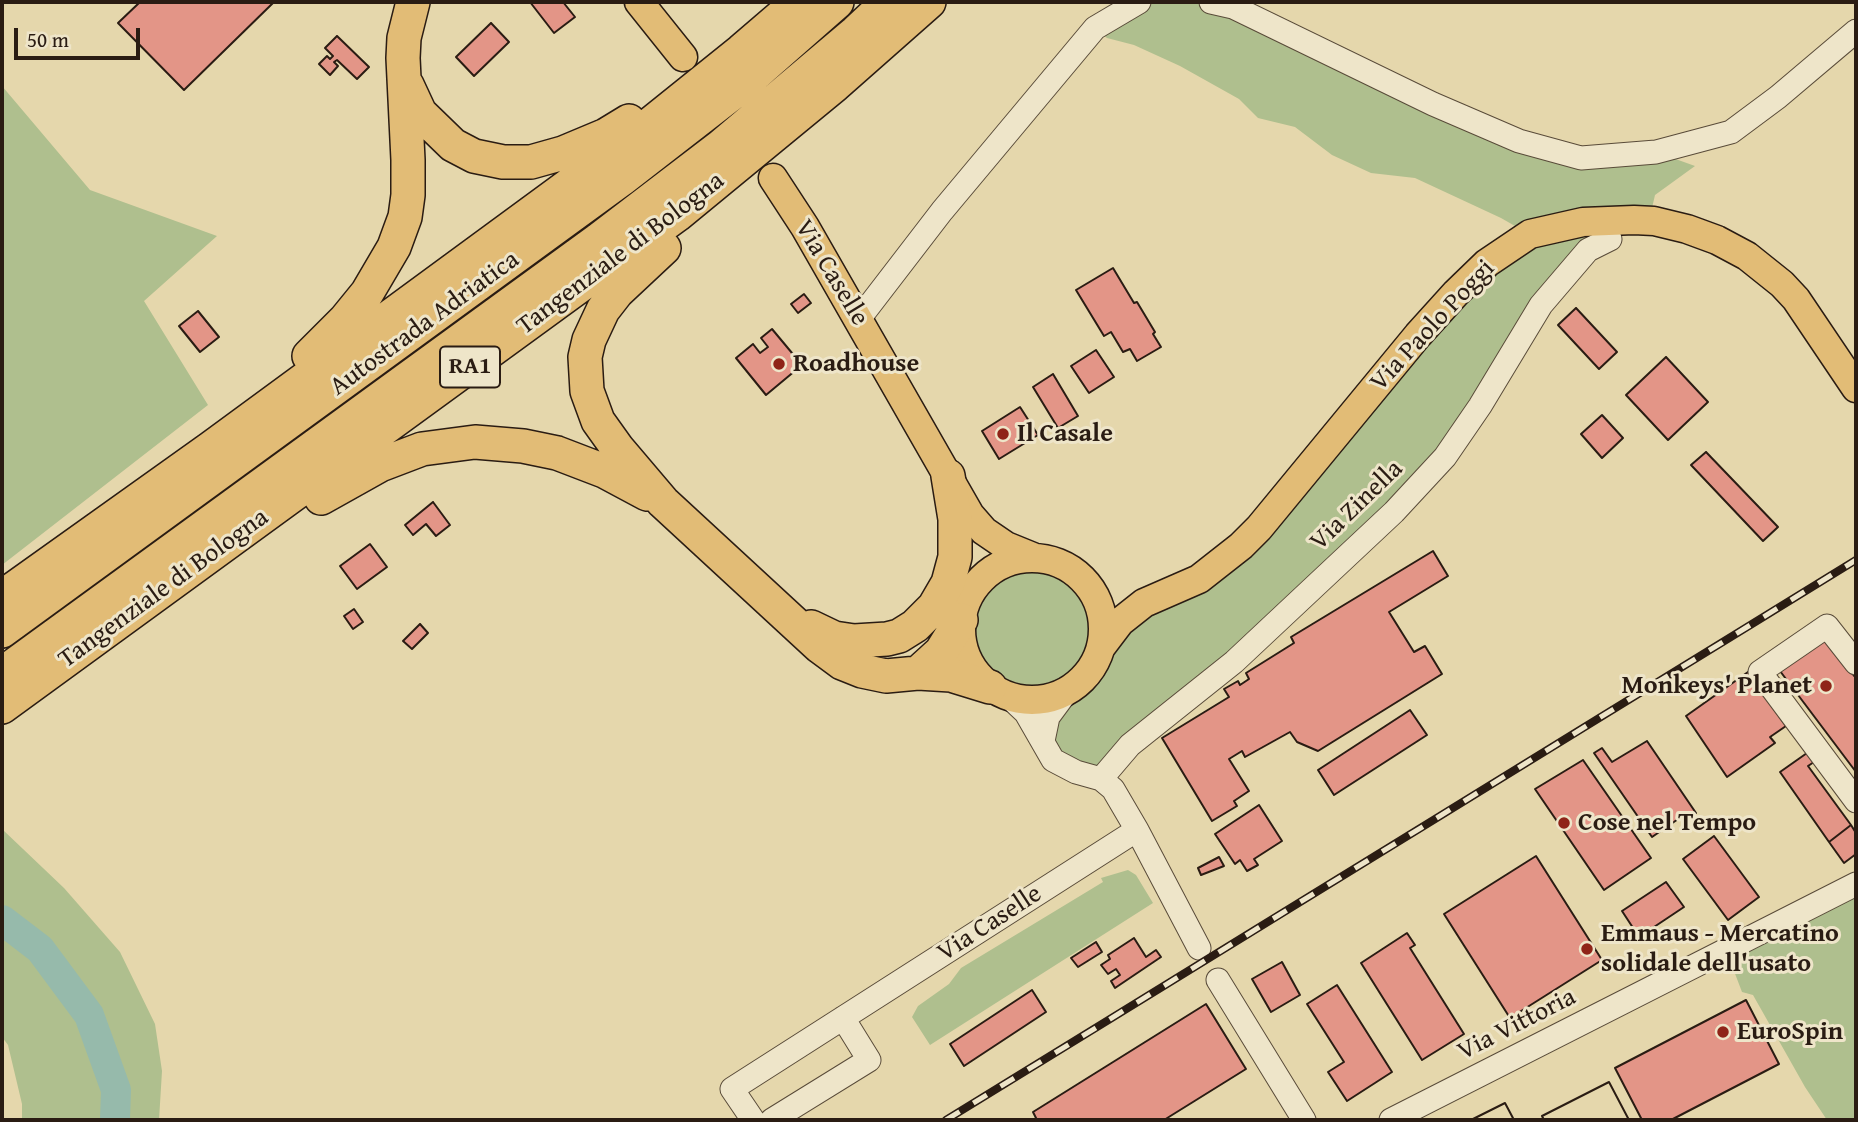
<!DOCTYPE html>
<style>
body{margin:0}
#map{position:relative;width:1858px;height:1122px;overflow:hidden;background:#e5d7ac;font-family:"Gentium Book Plus",serif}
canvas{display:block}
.frame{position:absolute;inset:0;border:4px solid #2a1c13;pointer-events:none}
.scale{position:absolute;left:14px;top:28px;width:126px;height:32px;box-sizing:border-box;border:4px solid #2a1c13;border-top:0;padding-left:9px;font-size:21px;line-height:24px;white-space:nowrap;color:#2a1c13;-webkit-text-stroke:5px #eee5c9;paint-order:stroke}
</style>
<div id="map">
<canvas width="1858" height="1122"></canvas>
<div class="frame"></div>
<div class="scale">50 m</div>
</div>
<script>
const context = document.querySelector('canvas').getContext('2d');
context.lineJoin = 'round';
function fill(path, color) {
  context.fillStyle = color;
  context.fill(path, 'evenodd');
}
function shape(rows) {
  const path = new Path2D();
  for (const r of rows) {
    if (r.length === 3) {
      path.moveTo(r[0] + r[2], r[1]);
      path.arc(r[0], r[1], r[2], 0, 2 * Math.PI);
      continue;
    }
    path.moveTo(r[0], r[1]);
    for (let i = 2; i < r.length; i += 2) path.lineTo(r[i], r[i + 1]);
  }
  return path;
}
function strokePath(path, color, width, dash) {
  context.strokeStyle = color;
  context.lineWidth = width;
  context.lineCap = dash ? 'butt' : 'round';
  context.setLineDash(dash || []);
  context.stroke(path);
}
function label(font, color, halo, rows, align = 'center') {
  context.font = font + ' "Gentium Book Plus",serif';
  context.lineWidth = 6;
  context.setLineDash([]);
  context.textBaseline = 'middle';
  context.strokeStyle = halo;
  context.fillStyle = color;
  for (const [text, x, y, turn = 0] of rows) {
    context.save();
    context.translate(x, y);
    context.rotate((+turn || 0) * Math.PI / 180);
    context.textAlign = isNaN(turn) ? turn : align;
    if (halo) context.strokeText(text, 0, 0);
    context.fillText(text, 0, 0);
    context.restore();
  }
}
const green = shape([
 [1139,2,1211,2,1581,158,1656,152,1695,166,1655,195,1652,208,1588,250,1445,457,1101,779,1076,772,1044,729,1068,690,1083,678,1096,660,1101,647,1199,579,1365,398,1529,234,1501,218,1415,178,1371,173,1332,155,1295,127,1258,118,1239,99,1180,66,1134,45,1107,38,1095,28],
 [2,86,90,190,217,236,144,301,208,405,2,565],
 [1032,629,57],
 [2,829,64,888,120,952,155,1024,162,1071,159,1120,22,1120,22,1104,8,1045,2,1037],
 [1128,870,1136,875,1153,903,930,1045,912,1017,918,1006,949,984,961,968,1103,882,1101,878],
 [1856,887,1856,1120,1827,1120,1805,1087,1753,995,1742,992,1726,950]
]);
const river = shape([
 [2,920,40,949,89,1015,116,1090,115,1120]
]);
const building = shape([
 [140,2,274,2,184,90,118,23,140,2],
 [530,2,563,2,575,17,554,33,530,2],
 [491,23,509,42,474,76,456,57,491,23],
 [337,36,369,67,357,79,337,60,334,62,338,66,330,75,319,64,327,56,330,59,333,56,325,48,337,36],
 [1113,268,1134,303,1137,302,1155,332,1153,334,1161,347,1137,361,1130,349,1123,352,1111,332,1104,336,1076,290,1113,268],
 [804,294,811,303,798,313,791,304,804,294],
 [1576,308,1617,352,1599,369,1558,325,1576,308],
 [198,311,219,337,200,352,179,326,198,311],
 [772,329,802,365,766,395,736,358,753,344,760,353,768,347,761,338,772,329],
 [1096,350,1114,377,1089,393,1071,366,1096,350],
 [1666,357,1708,402,1668,440,1626,395,1666,357],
 [1053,374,1078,416,1058,428,1033,387,1053,374],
 [1020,407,1038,435,999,459,982,431,1020,407],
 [1602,415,1623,438,1602,458,1581,434,1602,415],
 [1706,452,1778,527,1763,541,1691,465,1706,452],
 [433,502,450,525,436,536,426,524,413,535,405,525,433,502],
 [370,544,387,567,357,589,340,566,370,544],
 [1433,551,1448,576,1389,612,1414,652,1425,646,1442,674,1318,751,1297,742,1290,732,1245,757,1242,751,1229,759,1249,791,1234,801,1237,806,1212,821,1162,738,1229,697,1224,689,1238,681,1240,685,1249,679,1246,673,1294,643,1291,637,1433,551],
 [354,609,363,622,353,629,344,616,354,609],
 [420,624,428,633,412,649,403,641,420,624],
 [1823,637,1856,678,1856,772,1780,671,1823,637],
 [1748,672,1786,726,1770,737,1775,743,1727,777,1686,716,1748,672],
 [1410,710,1427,735,1334,795,1318,770,1410,710],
 [1647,741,1696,813,1687,819,1684,815,1652,837,1594,753,1602,748,1612,762,1647,741],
 [1807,753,1814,762,1808,766,1851,825,1829,842,1780,772,1807,753],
 [1583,760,1651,858,1604,890,1535,789,1583,760],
 [1259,805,1282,841,1254,859,1258,865,1247,871,1240,860,1235,864,1215,834,1259,805],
 [1851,825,1856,833,1856,854,1844,863,1829,842,1851,825],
 [1714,836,1759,897,1728,920,1683,859,1714,836],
 [1536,856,1602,960,1510,1018,1444,914,1536,856],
 [1219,857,1224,866,1201,875,1198,868,1219,857],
 [1666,882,1684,907,1639,937,1622,911,1666,882],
 [1407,933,1415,945,1410,948,1464,1034,1422,1060,1361,963,1407,933],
 [1134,938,1146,957,1156,950,1161,957,1115,988,1111,981,1120,975,1116,969,1108,974,1101,965,1110,959,1108,955,1134,938],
 [1096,942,1102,952,1078,967,1071,958,1096,942],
 [1282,962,1300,995,1271,1012,1252,979,1282,962],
 [1337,985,1392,1072,1347,1101,1328,1072,1344,1062,1307,1004,1337,985],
 [1032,990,1046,1012,964,1066,950,1044,1032,990],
 [1746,1000,1779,1064,1671,1120,1642,1120,1615,1068,1746,1000],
 [1206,1004,1246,1069,1164,1120,1037,1120,1033,1112,1206,1004],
 [1609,1082,1629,1120,1544,1120,1542,1116,1609,1082],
 [1609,1082,1629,1120,1544,1120,1542,1116,1609,1082],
 [1505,1103,1514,1120,1471,1120,1505,1103],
 [1505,1103,1514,1120,1471,1120,1505,1103]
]);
const minor = shape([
 [1211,2,1233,7,1433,104,1519,141,1581,158,1656,152,1731,132,1778,97,1856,31],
 [859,319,942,211,1095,28,1139,2],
 [1856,663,1827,626,1760,672,1856,801],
 [1009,697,1026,713,1053,760,1076,772,1101,779,1113,789,1137,830,1199,948],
 [1043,741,1048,717,1068,690],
 [1101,779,1130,745,1234,662,1394,512,1445,457,1480,406,1541,305,1588,250,1610,239],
 [1218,980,1304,1120],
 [753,1120,732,1089,1137,830],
 [772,1120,869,1060,843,1018],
 [1391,1120,1856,884]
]);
const major = shape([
 [639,2,683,57],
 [773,178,805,227,970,515,984,531,1006,546,1033,557],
 [1032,629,71],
 [1101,647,1120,622,1144,603,1199,579,1241,546,1259,528,1418,335,1456,293,1487,263,1530,234,1583,222,1634,220,1654,221,1687,229,1717,240,1747,256,1782,284,1796,299,1856,388]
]);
const highway = shape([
 [407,85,420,113,453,145,474,156,503,162,531,162,563,153,606,135,629,121],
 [664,248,617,292,603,310,589,340,585,357,587,391,598,421,618,449,663,502,819,646,842,663,862,671,886,676,918,673,951,675,990,687],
 [309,356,345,320,367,293,394,247,405,217,408,195,408,160,403,58,404,38,413,2],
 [321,498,380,465,422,449,475,442,523,446,557,453,604,471,647,494],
 [2,597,211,448,629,141,741,51,798,2],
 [811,627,834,638,854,641,887,639,899,636,915,626,934,607,948,583,955,557,955,519,948,476],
 [2,631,622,179,738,89,837,2],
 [918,673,941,652,961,620],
 [2,674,598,240,721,146,856,32,888,2],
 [2,707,677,215,835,85,929,2]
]);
const rail = shape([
 [946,1120,1856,560]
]);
const markers = [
 [779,364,7,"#8f2418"],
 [1003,434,7,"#8f2418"],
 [1826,686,7,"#8f2418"],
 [1564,823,7,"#8f2418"],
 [1587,949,7,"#8f2418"],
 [1723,1032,7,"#8f2418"]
];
const shields = [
 [470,367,60]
];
const shieldNames = [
 ["RA1",470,367]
];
const streetNames = [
 ["Tangenziale di Bologna",621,254,-37],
 ["Via Caselle",831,273,59],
 ["Autostrada Adriatica",425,324,-36],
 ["Via Paolo Poggi",1433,326,-47],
 ["Via Zinella",1357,506,-44],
 ["Tangenziale di Bologna",164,589,-36],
 ["Via Caselle",990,924,-33],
 ["Via Vittoria",1517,1025,-27]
];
const poiNames = [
 ["Roadhouse",793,364],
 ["Il Casale",1017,434],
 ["Monkeys' Planet",1812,686,"right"],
 ["Cose nel Tempo",1578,823],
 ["Emmaus - Mercatino",1601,934],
 ["solidale dell'usato",1601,964],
 ["EuroSpin",1737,1032]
];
fill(green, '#afbf8e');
strokePath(river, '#96baab', 30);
fill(building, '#e39587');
strokePath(building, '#2a1c13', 2);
strokePath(minor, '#594b39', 25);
strokePath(major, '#2a1c13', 31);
strokePath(highway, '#2a1c13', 36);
strokePath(minor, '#eee5c9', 23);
strokePath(major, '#e2bc76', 28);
strokePath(highway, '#e2bc76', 33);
strokePath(rail, '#2a1c13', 8);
strokePath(rail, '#eee5c9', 5, [16]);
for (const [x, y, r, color] of markers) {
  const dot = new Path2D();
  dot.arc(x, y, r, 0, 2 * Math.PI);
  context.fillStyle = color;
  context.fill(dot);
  strokePath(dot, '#eee5c9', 2.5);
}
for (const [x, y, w] of shields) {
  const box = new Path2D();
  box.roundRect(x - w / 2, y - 20.5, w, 41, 5);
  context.fillStyle = '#eee5c9';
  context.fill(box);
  strokePath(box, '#2a1c13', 2);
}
label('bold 24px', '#2a1c13', null, shieldNames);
label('26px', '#2a1c13', '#eee5c9', streetNames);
label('bold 26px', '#2a1c13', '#eee5c9', poiNames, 'left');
</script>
